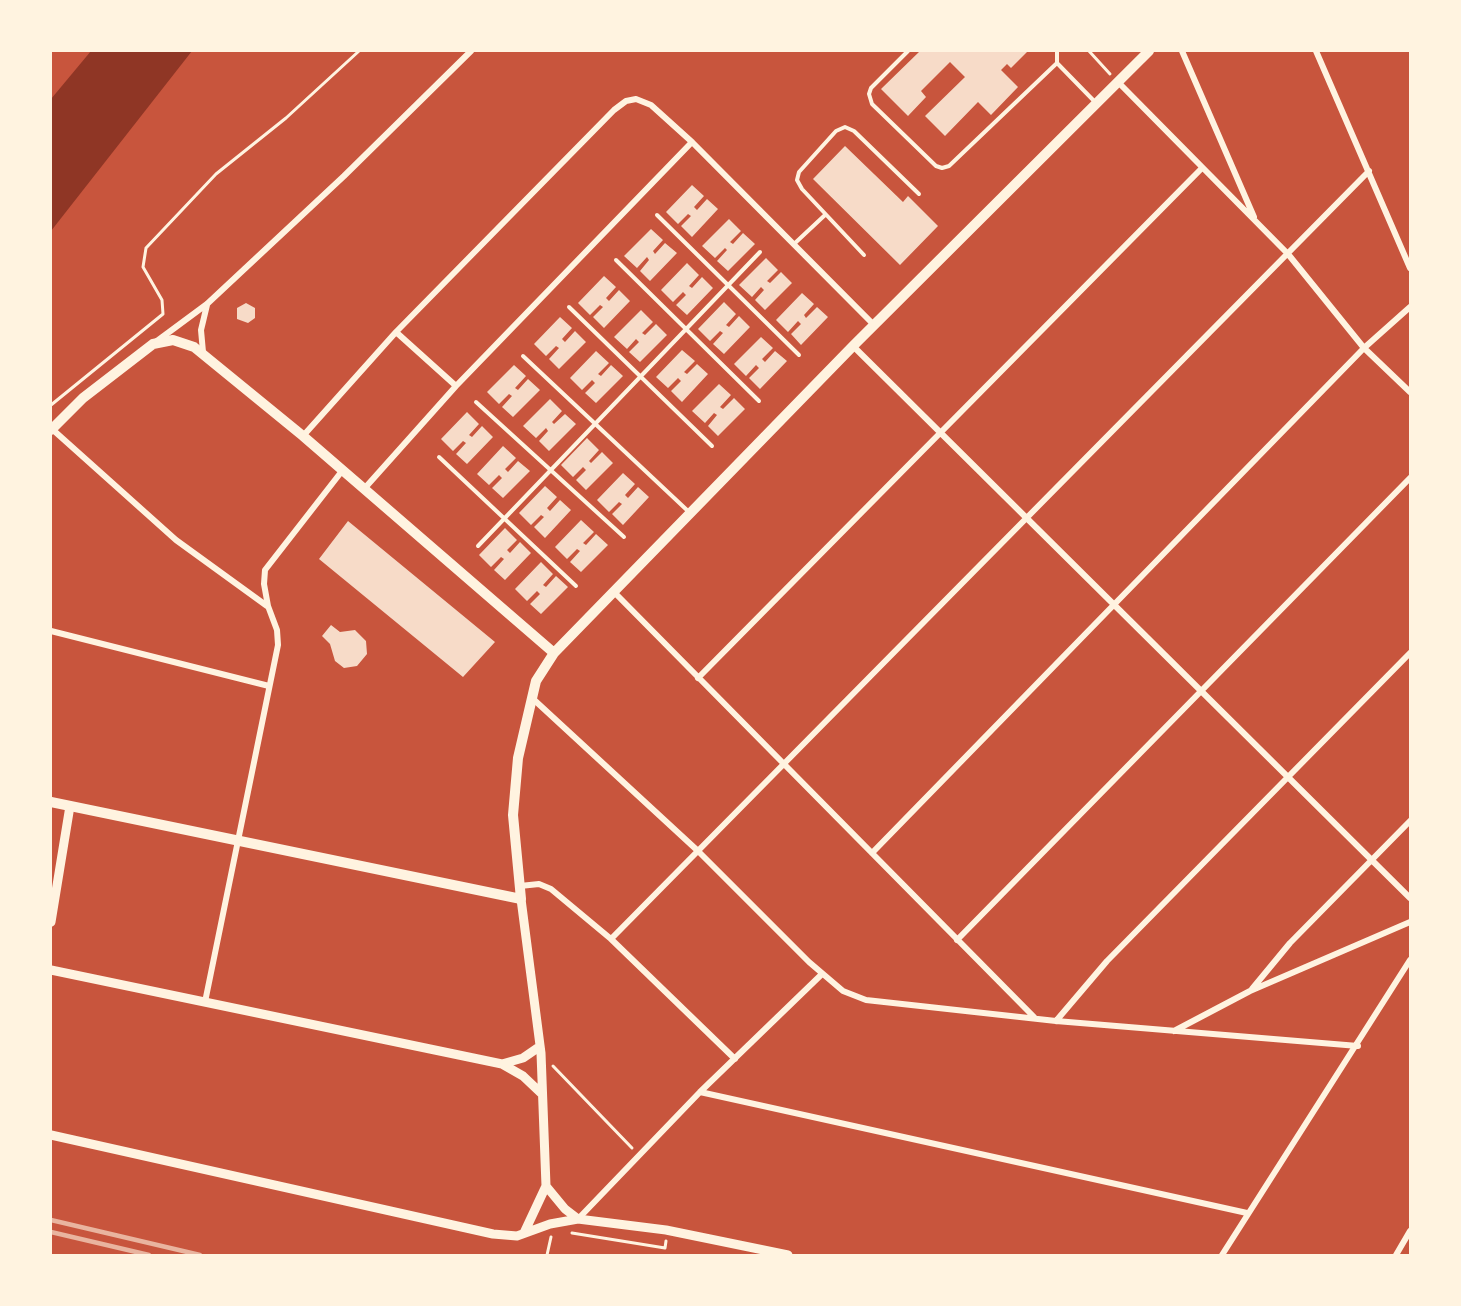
<!DOCTYPE html>
<style>
body{margin:0}
#map{position:relative;width:1461px;height:1306px;overflow:hidden;background:#c8553d;font-family:Roboto,sans-serif}
canvas{display:block}
.frame{position:absolute;inset:0;border:52px solid #fff3e0;pointer-events:none}
</style>
<div id="map">
<canvas width="1461" height="1306"></canvas>
<div class="frame"></div>
</div>
<script>
const context = document.querySelector('canvas').getContext('2d');
context.lineJoin = 'round';
function fill(path, color) {
  context.fillStyle = color;
  context.fill(path, 'evenodd');
}
function shape(rows) {
  const path = new Path2D();
  for (const r of rows) {
    path.moveTo(r[0], r[1]);
    for (let i = 2; i < r.length; i += 2) path.lineTo(r[i], r[i + 1]);
  }
  return path;
}
function strokePath(path, color, width, dash) {
  context.strokeStyle = color;
  context.lineWidth = width;
  context.lineCap = dash ? 'butt' : 'round';
  context.setLineDash(dash || []);
  context.stroke(path);
}
const water = shape([
 [91,51,192,51,51,231,51,99]
]);
const building = shape([
 [920,51,1028,51,1011,68,1007,64,1001,70,1018,87,991,115,978,102,945,136,925,116,965,77,950,62,921,91,926,97,908,116,881,89],
 [845,146,903,202,908,196,938,226,900,265,813,179],
 [692,185,704,196,694,207,697,210,707,199,718,209,692,237,681,226,691,216,688,214,678,224,666,212],
 [729,219,741,231,730,242,733,244,743,233,755,244,728,271,717,261,727,250,725,248,715,258,702,246],
 [651,229,663,240,653,251,655,254,665,243,677,253,650,281,640,271,649,260,647,257,637,268,624,256],
 [766,258,778,270,767,281,770,283,781,272,792,283,765,310,755,300,764,290,761,287,752,297,739,285],
 [687,263,699,275,689,286,692,288,702,277,713,288,687,315,676,305,686,295,683,292,673,302,661,290],
 [604,276,616,287,606,298,609,301,619,290,630,301,604,328,593,317,603,307,600,305,590,315,578,303],
 [802,293,814,304,804,315,806,318,817,307,828,317,801,345,791,334,801,324,798,321,788,332,776,320],
 [724,302,736,314,726,325,729,327,739,316,750,327,724,354,713,344,723,333,720,331,710,341,698,329],
 [246,303,255,308,255,318,248,323,237,319,237,308],
 [641,310,653,322,642,333,645,335,656,324,667,335,640,362,629,352,639,342,636,339,627,349,614,337],
 [560,317,572,328,562,339,565,342,575,331,586,342,559,369,549,359,559,348,556,346,546,356,534,344],
 [761,337,773,348,762,359,765,362,775,351,787,361,760,389,749,378,759,368,756,365,746,376,734,364],
 [682,350,695,361,684,372,687,374,697,364,708,374,682,402,671,391,681,381,678,378,668,388,656,377],
 [596,351,609,363,598,374,601,376,611,365,623,376,596,403,585,393,595,383,592,380,582,390,570,378],
 [514,365,526,376,515,388,518,390,528,379,540,390,513,417,502,407,512,396,509,394,499,404,487,392],
 [719,384,731,395,720,407,723,409,734,398,745,409,718,436,708,426,717,415,714,413,705,423,692,411],
 [550,399,562,411,552,422,554,424,565,414,576,424,549,451,539,441,548,431,546,428,536,438,523,426],
 [467,412,479,424,469,435,472,437,482,426,493,437,467,464,456,454,466,443,463,441,453,451,441,439],
 [587,438,599,450,589,461,591,463,602,452,613,463,586,490,576,480,586,470,583,467,573,477,561,465],
 [503,446,516,458,505,469,508,472,518,461,530,471,503,498,492,488,502,478,499,475,489,485,477,474],
 [623,473,635,484,625,495,628,498,638,487,649,497,623,525,612,514,622,504,619,502,609,512,597,500],
 [545,486,557,497,547,508,550,511,560,500,571,510,545,538,534,527,544,517,541,515,531,525,519,513],
 [581,520,594,532,583,543,586,545,596,534,608,545,581,572,570,562,580,551,577,549,567,559,555,547],
 [348,521,495,642,463,677,319,559],
 [505,528,517,540,507,550,510,553,520,542,531,553,505,580,494,570,504,559,501,557,491,567,479,555],
 [541,562,553,574,543,585,546,587,556,576,568,587,541,614,530,604,540,594,537,591,527,601,515,589],
 [331,625,340,632,355,630,366,641,367,654,357,666,344,668,335,661,330,644,322,636]
]);
const path = shape([
 [1089,51,1110,74],
 [51,405,163,314,162,300,143,267,146,248,216,174,286,118,359,51],
 [553,1066,632,1148],
 [572,1233,665,1248,666,1241],
 [547,1255,551,1237]
]);
const service = shape([
 [908,51,871,88,869,94,872,104,936,166,942,168,949,166,1057,63,1057,51],
 [1057,63,1096,103],
 [657,215,799,355],
 [794,244,825,215],
 [864,255,802,189,797,180,799,172,836,131,845,127,854,131,919,194],
 [616,260,759,401],
 [569,307,712,446],
 [523,356,689,512],
 [476,402,624,537],
 [439,457,576,586],
 [478,546,760,252]
]);
const minor = shape([
 [1182,51,1254,217],
 [1316,51,1410,268],
 [1118,82,1288,254,1364,348,1410,392],
 [396,332,456,386],
 [157,341,207,304,344,176,471,51],
 [853,346,1410,898],
 [203,352,201,330,207,305],
 [52,429,176,540,267,606],
 [303,436,396,332,614,110,626,101,636,99,651,105,692,142,874,325],
 [364,489,456,386,692,142],
 [614,592,1034,1017],
 [51,631,269,686],
 [698,678,1202,168],
 [531,697,698,851,809,962,843,991,866,1000,1056,1021,1358,1046],
 [872,853,1364,348,1410,307],
 [520,886,539,884,551,889,611,939,735,1059],
 [611,939,1369,171],
 [957,940,1410,478],
 [1252,989,1290,943,1410,821],
 [205,1002,278,645,277,630,268,606,264,584,265,570,342,471],
 [1056,1021,1107,961,1410,653],
 [1174,1031,1250,991,1410,922],
 [700,1092,1247,1213],
 [578,1219,700,1092,822,974],
 [1222,1255,1410,960],
 [1396,1255,1410,1231]
]);
const tertiary = shape([
 [521,899,541,1053,546,1186,524,1233],
 [51,922,70,806],
 [51,970,502,1064,523,1076,542,1094],
 [502,1064,523,1058,539,1047],
 [51,1135,493,1234,517,1236,550,1224,578,1219,666,1230,788,1255],
 [546,1186,565,1209,578,1219]
]);
const secondary = shape([
 [51,430,83,398,153,344,173,340,194,347,303,436,554,653],
 [51,802,521,899,513,815,518,758,536,681,554,653,853,346,1149,51]
]);
const rail = shape([
 [51,1220,200,1255],
 [51,1232,149,1255]
]);
fill(water, '#8f3625');
fill(building, '#f7dbc8');
strokePath(path, '#fff3e0', 3);
strokePath(service, '#fff3e0', 4);
strokePath(minor, '#fff3e0', 6);
strokePath(tertiary, '#fff3e0', 9);
strokePath(secondary, '#fff3e0', 10);
strokePath(rail, '#e9b49f', 4.5);
</script>
